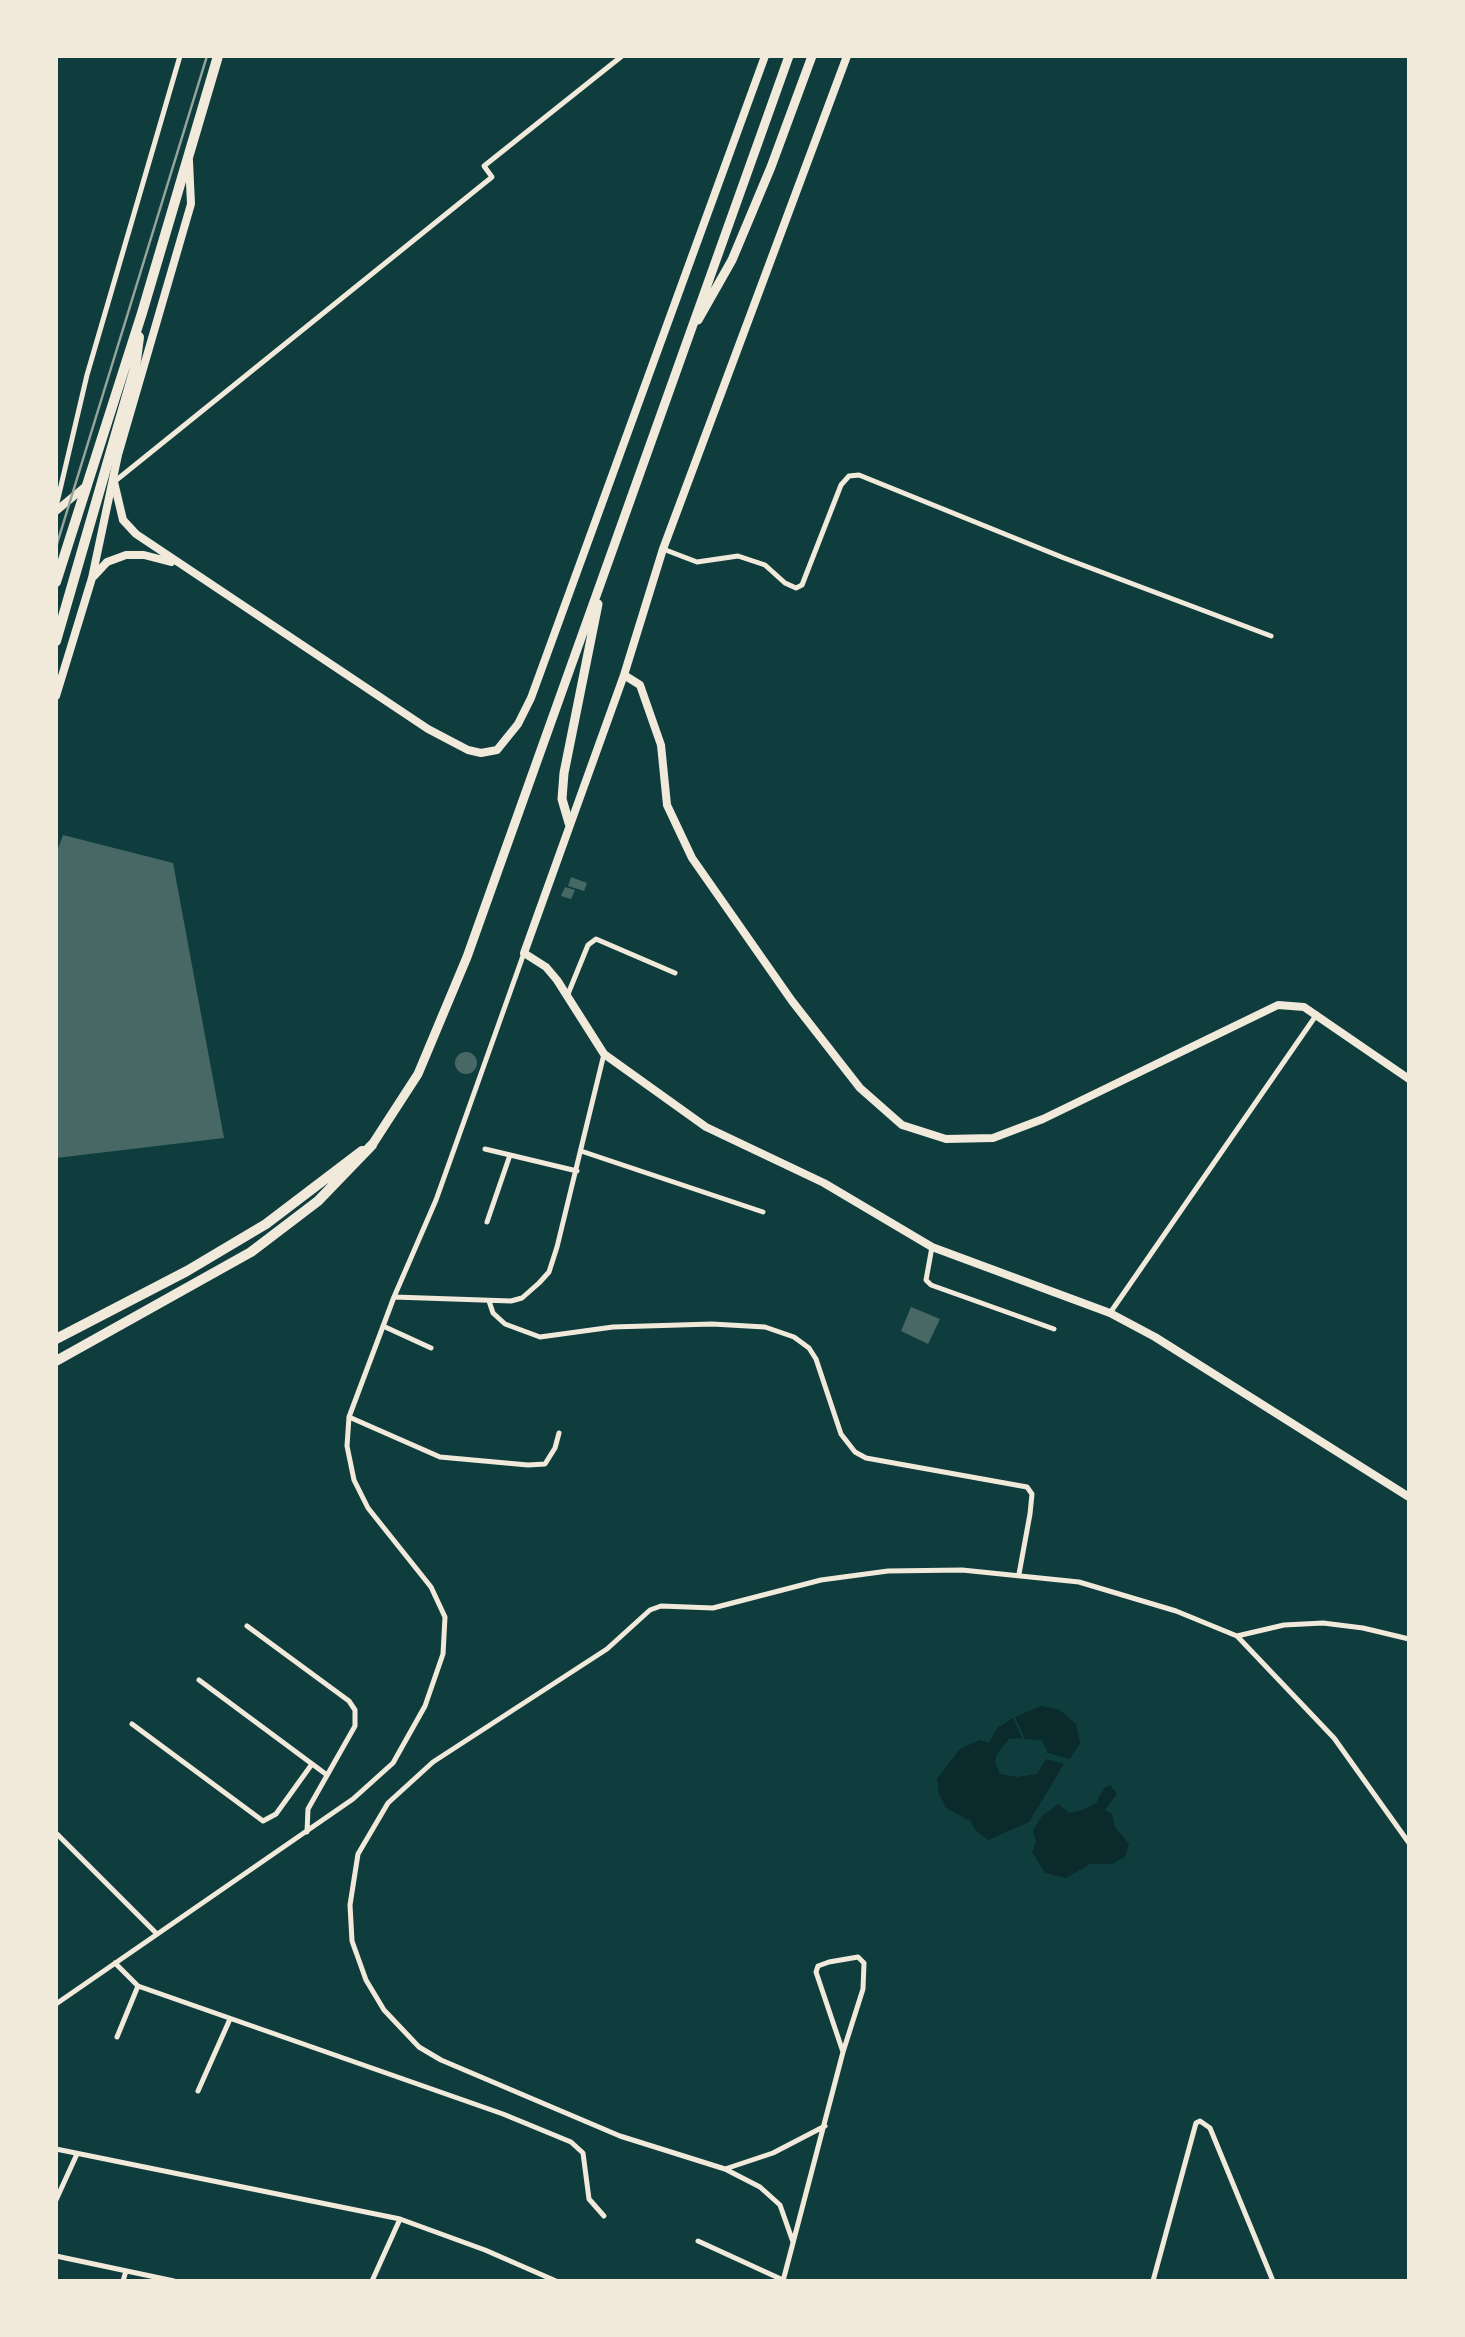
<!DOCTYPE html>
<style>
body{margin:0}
#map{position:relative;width:1465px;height:2337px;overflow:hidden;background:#0f3d3e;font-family:Cabin,sans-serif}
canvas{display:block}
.frame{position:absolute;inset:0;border:58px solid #f1e9da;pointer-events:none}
</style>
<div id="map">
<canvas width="1465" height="2337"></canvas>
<div class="frame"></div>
</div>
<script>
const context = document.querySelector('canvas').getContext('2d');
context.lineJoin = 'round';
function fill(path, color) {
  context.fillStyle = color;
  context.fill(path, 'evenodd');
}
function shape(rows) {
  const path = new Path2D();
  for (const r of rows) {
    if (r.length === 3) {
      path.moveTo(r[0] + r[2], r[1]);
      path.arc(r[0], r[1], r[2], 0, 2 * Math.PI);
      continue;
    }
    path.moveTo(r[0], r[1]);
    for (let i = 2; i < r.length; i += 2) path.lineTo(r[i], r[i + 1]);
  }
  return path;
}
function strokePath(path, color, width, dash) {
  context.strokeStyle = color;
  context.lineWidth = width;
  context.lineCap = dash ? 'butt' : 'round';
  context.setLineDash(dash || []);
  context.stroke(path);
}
const water = shape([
 [1041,1706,1060,1710,1076,1724,1080,1743,1070,1759,1048,1753,1042,1740,1025,1739,1015,1717],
 [1013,1718,1022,1738,1009,1739,997,1754,995,1762,1000,1774,1017,1777,1037,1774,1046,1759,1064,1764,1029,1822,988,1840,975,1830,971,1821,947,1809,939,1794,937,1779,960,1749,980,1740,989,1743,997,1728],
 [1110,1785,1117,1794,1105,1810,1112,1814,1115,1827,1129,1844,1125,1857,1112,1864,1090,1864,1066,1878,1045,1873,1032,1852,1036,1842,1033,1830,1041,1817,1058,1804,1069,1813,1083,1810,1096,1803,1104,1788]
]);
const building = shape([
 [63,835,173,863,224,1138,56,1158,56,854],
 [571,877,587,883,584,891,568,886],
 [565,887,575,890,571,899,561,896],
 [466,1063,11],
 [911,1307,940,1319,928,1344,901,1331]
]);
const minor = shape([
 [114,482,492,177,484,166,622,56],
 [56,507,87,375,180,56],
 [663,549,697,562,738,556,765,565,785,583,796,588,802,585,841,485,849,476,859,475,1064,558,1271,636],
 [568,994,588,945,596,939,675,973],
 [485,1149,577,1171],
 [581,1151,763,1212],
 [487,1222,510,1155],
 [932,1247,926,1280,931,1285,1054,1329],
 [394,1297,511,1301,522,1298,539,1283,549,1272,557,1247,604,1054],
 [489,1301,493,1313,505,1324,540,1337,613,1327,712,1324,765,1327,794,1337,809,1348,816,1359,841,1434,855,1452,866,1458,1027,1487,1032,1494,1030,1514,1019,1574],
 [1110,1313,1317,1014],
 [383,1326,431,1348],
 [349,1417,440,1457,528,1465,545,1464,555,1448,559,1433],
 [247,1626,349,1701,355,1710,355,1726,308,1809,307,1832],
 [1237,1636,1284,1625,1323,1623,1363,1628,1409,1639],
 [199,1680,327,1775],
 [132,1724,263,1821,276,1814,312,1764],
 [56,1833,156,1933],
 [115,1963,138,1986,503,2114,571,2142,583,2153,589,2199,604,2216],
 [56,2004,353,1799,393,1763,425,1706,443,1654,445,1617,431,1587,368,1508,354,1480,347,1446,349,1417,394,1297,436,1200,524,953],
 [117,2037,138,1986],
 [198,2091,230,2019],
 [56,2149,400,2219,485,2250,556,2281],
 [725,2169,773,2153,825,2126],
 [56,2200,77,2154],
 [698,2241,783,2280],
 [793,2242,780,2205,760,2187,725,2169,620,2136,441,2060,419,2047,384,2010,366,1980,352,1941,350,1905,358,1854,388,1803,433,1762,607,1649,650,1610,661,1606,713,1608,821,1580,888,1571,962,1570,1079,1582,1176,1611,1237,1636,1334,1738,1409,1843],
 [56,2256,174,2281],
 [123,2281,126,2271],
 [372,2281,400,2219],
 [783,2281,843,2052,863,1989,864,1963,858,1957,829,1962,818,1966,816,1972,843,2052],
 [1153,2281,1196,2123,1200,2121,1210,2128,1273,2281]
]);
const secondary = shape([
 [847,56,663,549,624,675,524,953,546,967,557,980,604,1054,706,1127,824,1183,932,1247,1110,1313,1155,1337,1409,1497],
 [114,482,123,520,136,534,428,729,468,750,481,753,497,750,518,724,531,698,765,56],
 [56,511,86,486],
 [94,576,107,562,126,555,144,555,171,562],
 [624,675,640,685,661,745,667,805,692,858,792,1001,860,1088,902,1125,946,1139,993,1138,1043,1119,1278,1005,1304,1007,1409,1079],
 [56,696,92,578,118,455,191,204,189,161]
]);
const trunk = shape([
 [698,320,732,260,771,167,812,56],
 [569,823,562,799,564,773,598,604],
 [372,1145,418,1074,467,957,789,56]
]);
const motorway = shape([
 [56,582,142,313,218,56],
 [56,641,135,368,139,337],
 [56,1339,187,1271,266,1224,362,1151],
 [56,1361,251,1252,318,1201,372,1145]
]);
const rail = shape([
 [56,547,207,56]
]);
fill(water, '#0a2a2b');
fill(building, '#486865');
strokePath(minor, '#f1e9da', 5);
strokePath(secondary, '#f1e9da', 8);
strokePath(trunk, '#f1e9da', 9);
strokePath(motorway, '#f1e9da', 10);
strokePath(rail, '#97a49c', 2.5);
</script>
